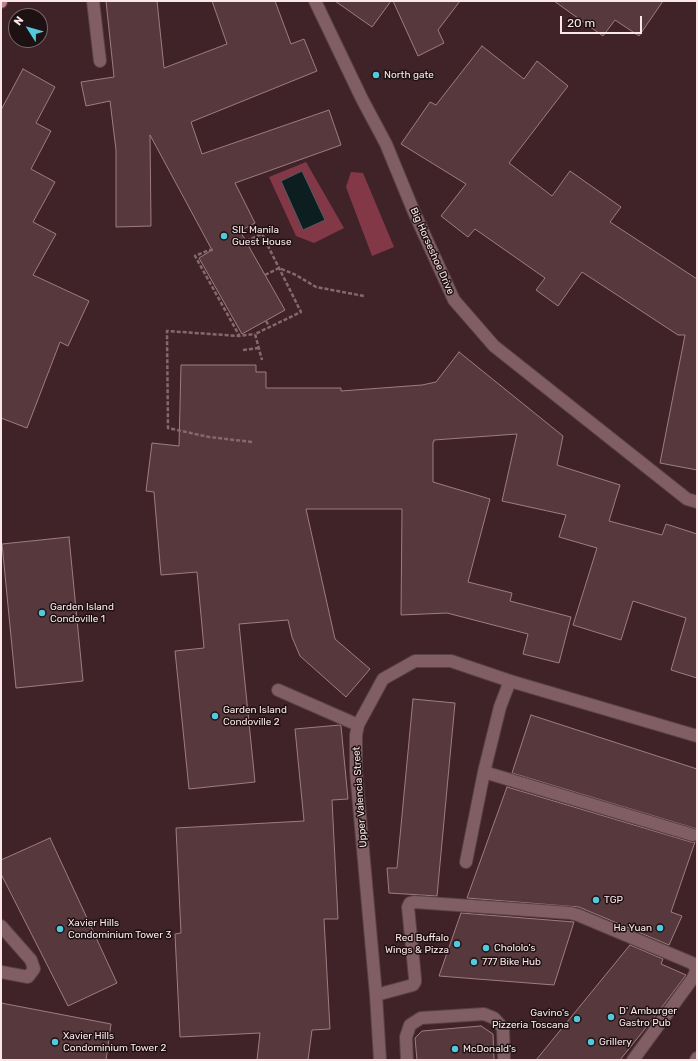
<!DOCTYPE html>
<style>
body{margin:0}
#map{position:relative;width:698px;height:1061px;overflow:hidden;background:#402328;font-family:Rubik,sans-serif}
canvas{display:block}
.frame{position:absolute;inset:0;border:2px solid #fbe7e9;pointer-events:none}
.north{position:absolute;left:8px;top:8px;width:40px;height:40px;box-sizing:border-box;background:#1e1113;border:1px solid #766769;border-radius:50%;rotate:307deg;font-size:11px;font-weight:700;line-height:16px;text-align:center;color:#fbe7e9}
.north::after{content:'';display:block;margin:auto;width:14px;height:18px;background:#53cadc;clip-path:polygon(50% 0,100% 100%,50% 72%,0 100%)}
.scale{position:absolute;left:560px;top:16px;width:82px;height:18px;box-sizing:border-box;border:2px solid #fbe7e9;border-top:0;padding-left:5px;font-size:12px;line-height:14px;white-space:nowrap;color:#fbe7e9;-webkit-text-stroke:3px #1e1113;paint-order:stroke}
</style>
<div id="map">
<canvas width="698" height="1061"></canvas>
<div class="frame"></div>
<div class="north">N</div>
<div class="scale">20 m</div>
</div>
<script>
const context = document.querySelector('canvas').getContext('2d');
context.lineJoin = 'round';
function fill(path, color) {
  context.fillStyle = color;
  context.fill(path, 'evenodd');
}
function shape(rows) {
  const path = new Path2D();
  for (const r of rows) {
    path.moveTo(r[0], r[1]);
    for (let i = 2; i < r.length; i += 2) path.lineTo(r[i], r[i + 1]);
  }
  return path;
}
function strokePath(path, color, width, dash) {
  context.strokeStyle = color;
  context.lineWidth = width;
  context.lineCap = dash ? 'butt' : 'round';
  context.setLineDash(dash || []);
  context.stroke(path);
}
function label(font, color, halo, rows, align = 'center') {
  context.font = font + ' Rubik,sans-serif';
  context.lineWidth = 3;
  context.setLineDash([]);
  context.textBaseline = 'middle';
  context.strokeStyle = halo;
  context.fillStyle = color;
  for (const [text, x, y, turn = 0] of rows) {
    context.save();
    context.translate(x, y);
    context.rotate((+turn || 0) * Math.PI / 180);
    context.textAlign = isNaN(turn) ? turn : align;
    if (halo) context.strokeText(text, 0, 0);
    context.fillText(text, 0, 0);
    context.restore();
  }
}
const green = shape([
 [306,162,344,228,314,243,296,236,269,177],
 [351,172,363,173,394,247,372,256,346,187]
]);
const water = shape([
 [302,171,325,220,303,230,281,181,302,171]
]);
const building = shape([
 [106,1,157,1,164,68,227,44,212,1,275,1,291,44,304,39,317,71,191,122,202,154,329,110,341,145,235,183,255,223,240,231,285,310,242,334,199,258,212,250,150,135,151,226,116,227,116,150,110,101,86,106,81,82,114,77,106,1],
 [335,1,391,1,372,27,335,1],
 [393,1,460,1,438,30,444,43,418,56,393,1],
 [554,1,663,1,639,36,615,20,603,36,554,1],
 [482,46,524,79,537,61,568,86,509,163,552,196,570,171,621,207,610,222,697,279,697,470,660,463,685,335,678,335,582,272,558,306,536,290,545,278,475,229,468,237,441,216,466,184,401,144,430,102,436,105,482,46],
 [23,69,55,87,36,123,51,131,31,169,55,182,33,222,56,234,33,275,89,301,68,346,60,342,27,428,1,418,1,110,23,69],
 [459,352,563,436,557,465,620,485,609,521,662,535,666,524,697,534,697,678,671,670,686,618,633,601,621,640,573,625,597,548,559,537,566,515,502,501,517,434,434,440,434,442,433,442,433,482,490,499,468,582,512,593,510,601,571,617,559,663,523,654,528,634,447,613,401,615,402,509,306,509,335,639,370,669,346,697,300,656,292,637,288,620,239,624,255,782,189,789,175,651,204,648,197,572,161,575,154,492,146,491,152,443,179,446,181,365,256,365,256,372,266,372,266,388,341,388,341,391,422,385,436,382,459,352],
 [69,537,83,681,16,688,2,544,69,537],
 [413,699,455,703,437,896,389,893,387,868,397,868,413,699],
 [531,715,697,769,697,829,512,773,531,715],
 [340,725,341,726,348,799,332,800,338,919,324,919,330,1029,312,1030,308,1060,257,1060,260,1033,180,1037,175,934,181,933,176,828,304,821,295,729,340,725],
 [507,787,691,842,695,842,671,912,682,916,669,945,579,907,467,898,507,787],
 [50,838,117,983,68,1006,1,874,1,860,50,838],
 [461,913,574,922,554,985,439,976,461,913],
 [630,945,663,959,661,964,686,975,656,1015,620,1060,536,1060,630,945],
 [1,1003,111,1024,106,1060,1,1060,1,1003],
 [481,1026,493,1034,494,1060,417,1060,415,1038,422,1031,481,1026]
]);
const path = shape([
 [246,241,262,234,301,312,255,334,262,360],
 [213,250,209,250,195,256,239,335],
 [265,275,279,268,296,275,316,287,364,296],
 [266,321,270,328],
 [243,350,259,348],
 [252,442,209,437,168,428,167,331,239,336,255,334]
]);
const lane = shape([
 [93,1,100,61],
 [278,690,358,725],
 [484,772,693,835],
 [466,862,484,772,500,707,510,681],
 [1,926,31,960,34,969,28,977,1,972],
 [376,995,413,985,415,982,415,978,408,907,410,903,414,902,570,913,578,915,692,963,697,969,693,978,633,1060],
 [407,1060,406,1037,410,1025,421,1018,484,1014,494,1018,503,1028,504,1060]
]);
const street = shape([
 [315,1,362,99,386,144,414,212,454,300,494,346,687,499,697,502],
 [380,1060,376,995,356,771,356,735,358,725,383,679,415,661,451,661,510,681,697,736],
 [696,1060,697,1058]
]);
const primary = shape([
 [1,2,1,1]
]);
const markers = [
 [376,75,4,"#53cadc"],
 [224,236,4,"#53cadc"],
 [42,613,4,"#53cadc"],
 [215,716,4,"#53cadc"],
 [596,900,4,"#53cadc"],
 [660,928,4,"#53cadc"],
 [60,929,4,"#53cadc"],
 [457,944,4,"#53cadc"],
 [486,948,4,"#53cadc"],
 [474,962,4,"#53cadc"],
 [611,1017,4,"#53cadc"],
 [577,1019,4,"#53cadc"],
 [55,1042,4,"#53cadc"],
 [591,1042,4,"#53cadc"],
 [455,1049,4,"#53cadc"]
];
const poiNames = [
 ["North gate",384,75],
 ["SIL Manila",232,230],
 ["Guest House",232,242],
 ["Garden Island",50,607],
 ["Condoville 1",50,619],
 ["Garden Island",223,710],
 ["Condoville 2",223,722],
 ["TGP",604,900],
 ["Xavier Hills",68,923],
 ["Condominium Tower 3",68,935],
 ["Ha Yuan",652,928,"right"],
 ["Red Buffalo",449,938,"right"],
 ["Wings & Pizza",449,950,"right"],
 ["Chololo's",494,948],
 ["777 Bike Hub",482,962],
 ["D' Amburger",619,1011],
 ["Gastro Pub",619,1023],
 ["Gavino's",569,1013,"right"],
 ["Pizzeria Toscana",569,1025,"right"],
 ["Xavier Hills",63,1036],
 ["Condominium Tower 2",63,1048],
 ["Grillery",599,1042],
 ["McDonald's",463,1049]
];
const streetNames = [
 ["Big Horseshoe Drive",432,251,66],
 ["Upper Valencia Street",360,797,-94]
];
fill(green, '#833847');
fill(water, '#0d1e21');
strokePath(water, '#545a5d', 1);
fill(building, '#57393d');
strokePath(building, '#9f7c80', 1);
strokePath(lane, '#584144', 14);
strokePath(street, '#584144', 14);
strokePath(primary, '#584144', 14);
strokePath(path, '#83696d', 2.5, [4, 2]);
strokePath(lane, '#805e63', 12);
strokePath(street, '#805e63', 12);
strokePath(primary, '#c67f8a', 12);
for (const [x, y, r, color] of markers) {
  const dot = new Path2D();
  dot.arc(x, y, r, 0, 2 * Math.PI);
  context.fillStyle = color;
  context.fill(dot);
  strokePath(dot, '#1e1113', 1.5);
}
label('10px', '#fbe7e9', '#1e1113', poiNames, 'left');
label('10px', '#fbe7e9', '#1e1113', streetNames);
</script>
